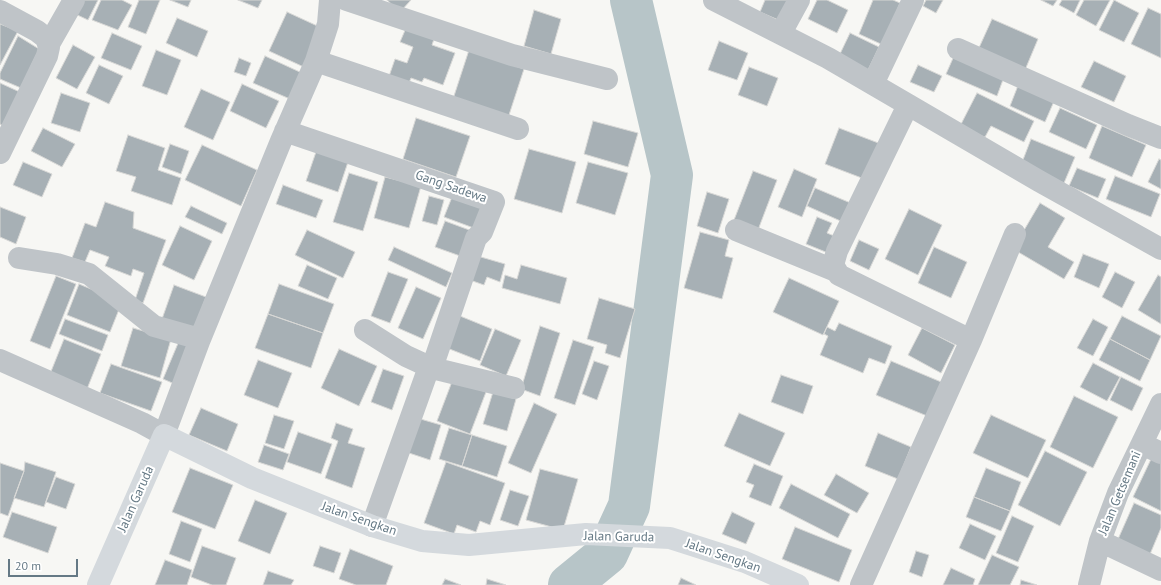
<!DOCTYPE html>
<style>
body{margin:0}
#map{position:relative;width:1161px;height:585px;overflow:hidden;background:#f7f7f4;font-family:"PT Sans",sans-serif}
canvas{display:block}
.scale{position:absolute;left:8px;top:559px;width:70px;height:18px;box-sizing:border-box;border:2px solid #657985;border-top:0;padding-left:5px;font-size:12px;line-height:14px;white-space:nowrap;color:#657985;-webkit-text-stroke:3px #fff;paint-order:stroke}
</style>
<div id="map">
<canvas width="1161" height="585"></canvas>
<div class="scale">20 m</div>
</div>
<script>
const context = document.querySelector('canvas').getContext('2d');
context.lineJoin = 'round';
function shape(rows) {
  const path = new Path2D();
  for (const r of rows) {
    path.moveTo(r[0], r[1]);
    for (let i = 2; i < r.length; i += 2) path.lineTo(r[i], r[i + 1]);
  }
  return path;
}
function strokePath(path, color, width, dash) {
  context.strokeStyle = color;
  context.lineWidth = width;
  context.lineCap = dash ? 'butt' : 'round';
  context.setLineDash(dash || []);
  context.stroke(path);
}
function fill(path, color) {
  context.fillStyle = color;
  context.fill(path, 'evenodd');
}
function label(font, color, halo, rows, align = 'center') {
  context.font = font + ' "PT Sans",sans-serif';
  context.lineWidth = 4;
  context.setLineDash([]);
  context.textBaseline = 'middle';
  context.strokeStyle = halo;
  context.fillStyle = color;
  for (const [text, x, y, turn = 0] of rows) {
    context.save();
    context.translate(x, y);
    context.rotate((+turn || 0) * Math.PI / 180);
    context.textAlign = isNaN(turn) ? turn : align;
    if (halo) context.strokeText(text, 0, 0);
    context.fillText(text, 0, 0);
    context.restore();
  }
}
const river = shape([
 [569,585,607,554,629,506,672,175,631,0]
]);
const building = shape([
 [77,0,98,0,88,20,71,12,77,0],
 [101,0,122,0,132,5,118,30,92,20,101,0],
 [139,0,160,0,146,34,128,27,139,0],
 [170,0,191,0,188,7,170,0],
 [238,0,262,0,258,8,238,0],
 [387,0,411,0,400,12,387,0],
 [765,0,793,0,783,22,760,12,765,0],
 [817,0,827,0,848,10,837,33,808,19,817,0],
 [873,0,893,0,900,3,883,45,859,34,873,0],
 [926,0,943,0,936,13,923,6,926,0],
 [1041,0,1057,0,1053,6,1041,0],
 [1062,0,1080,0,1074,13,1059,5,1062,0],
 [1084,0,1110,0,1096,26,1076,15,1084,0],
 [1114,0,1139,13,1124,42,1099,30,1114,0],
 [1148,8,1161,14,1161,58,1131,44,1148,8],
 [534,10,561,19,551,54,524,46,534,10],
 [287,12,324,29,306,68,269,51,287,12],
 [177,18,208,31,197,57,166,43,177,18],
 [992,19,1038,39,1025,70,978,50,992,19],
 [0,24,18,31,0,65,0,24],
 [406,28,434,39,432,45,455,53,443,85,424,78,422,82,411,78,406,90,387,82,395,59,407,63,413,47,400,42,406,28],
 [112,33,142,46,131,70,101,58,112,33],
 [850,33,879,47,868,70,839,56,850,33],
 [18,36,39,49,21,88,0,79,0,73,18,36],
 [719,41,748,53,737,80,708,70,719,41],
 [73,45,95,57,77,89,56,78,73,45],
 [156,50,181,60,167,95,142,86,156,50],
 [469,50,524,69,508,118,453,99,469,50],
 [265,56,302,73,290,99,253,83,265,56],
 [954,56,1004,77,997,96,946,74,954,56],
 [239,58,251,63,246,76,234,72,239,58],
 [1094,61,1126,76,1114,102,1081,87,1094,61],
 [99,65,123,76,109,104,86,93,99,65],
 [918,65,942,76,934,92,910,82,918,65],
 [749,67,778,78,767,106,738,95,749,67],
 [0,83,22,93,3,126,0,124,0,83],
 [1019,83,1055,99,1045,122,1010,106,1019,83],
 [242,84,279,101,266,128,230,111,242,84],
 [201,89,230,102,213,140,184,127,201,89],
 [61,93,90,103,80,132,51,123,61,93],
 [977,93,1034,121,1024,142,991,126,985,137,958,130,977,93],
 [1060,108,1097,125,1086,149,1049,132,1060,108],
 [416,118,470,136,456,177,403,159,416,118],
 [593,121,638,133,628,167,584,154,593,121],
 [1102,126,1146,145,1132,177,1089,158,1102,126],
 [43,128,75,144,62,167,31,151,43,128],
 [839,128,881,144,867,180,825,164,839,128],
 [128,135,165,148,158,170,181,178,172,205,131,191,136,177,116,171,128,135],
 [1031,139,1075,157,1064,183,1021,165,1031,139],
 [170,144,189,151,181,174,162,167,170,144],
 [202,145,257,170,241,206,185,180,202,145],
 [317,149,349,159,338,192,306,181,317,149],
 [529,149,576,162,562,213,514,199,529,149],
 [1159,159,1161,160,1161,189,1148,182,1159,159],
 [23,162,52,174,42,197,13,185,23,162],
 [588,162,628,173,615,215,576,203,588,162],
 [1077,168,1106,179,1098,198,1069,186,1077,168],
 [794,169,817,179,802,217,778,207,794,169],
 [753,171,777,180,758,230,734,220,753,171],
 [349,173,378,182,363,231,333,222,349,173],
 [1115,176,1160,194,1151,217,1106,199,1115,176],
 [385,177,421,186,409,228,374,218,385,177],
 [283,185,323,200,316,218,276,204,283,185],
 [815,188,853,204,845,223,807,206,815,188],
 [707,192,729,199,718,233,697,226,707,192],
 [429,196,444,200,437,225,422,221,429,196],
 [452,197,486,210,479,230,444,217,452,197],
 [105,202,134,212,133,228,166,240,143,303,135,300,144,273,133,269,131,276,105,266,109,257,90,250,85,262,72,258,85,223,96,227,105,202],
 [1040,203,1065,218,1048,247,1074,262,1064,279,1013,249,1040,203],
 [191,206,227,223,222,234,185,217,191,206],
 [0,207,26,217,16,244,0,237,0,207],
 [909,209,942,225,918,275,885,259,909,209],
 [817,217,832,223,827,233,839,238,833,255,806,244,817,217],
 [445,221,472,231,463,257,435,247,445,221],
 [180,226,212,241,194,280,162,265,180,226],
 [307,230,355,252,343,278,295,255,307,230],
 [700,232,729,240,725,256,733,258,722,299,684,288,700,232],
 [859,240,879,249,869,270,850,261,859,240],
 [394,247,452,273,446,287,388,260,394,247],
 [934,247,967,262,951,298,918,283,934,247],
 [1083,254,1109,264,1099,288,1074,277,1083,254],
 [474,255,505,264,500,282,487,277,484,285,467,279,474,255],
 [307,265,337,278,328,299,298,286,307,265],
 [521,265,567,278,560,304,502,288,505,275,517,279,521,265],
 [388,272,408,279,390,323,371,316,388,272],
 [1115,272,1135,282,1122,308,1102,297,1115,272],
 [1158,275,1161,277,1161,324,1138,310,1158,275],
 [56,276,76,284,50,349,30,341,56,276],
 [789,278,839,301,823,335,773,312,789,278],
 [79,284,122,302,110,332,67,315,79,284],
 [279,284,334,304,323,333,268,314,279,284],
 [174,285,206,297,194,330,162,319,174,285],
 [416,287,441,298,423,339,398,328,416,287],
 [599,298,635,309,620,358,605,353,607,345,587,339,599,298],
 [268,314,323,333,311,368,255,348,268,314],
 [460,316,492,329,480,361,447,348,460,316],
 [1122,316,1161,336,1150,360,1110,339,1122,316],
 [65,319,108,335,102,351,59,334,65,319],
 [1093,319,1108,327,1093,356,1077,348,1093,319],
 [839,323,892,346,885,364,869,358,863,373,820,355,828,336,824,334,827,327,835,331,839,323],
 [540,326,560,333,540,396,521,389,540,326],
 [133,328,171,339,160,378,121,366,133,328],
 [922,328,955,345,941,373,908,355,922,328],
 [495,329,521,340,506,376,480,365,495,329],
 [64,339,101,354,87,389,50,374,64,339],
 [1110,339,1150,360,1140,381,1099,360,1110,339],
 [573,340,594,347,575,405,554,398,573,340],
 [179,341,193,347,177,385,163,379,179,341],
 [339,349,377,366,359,406,321,388,339,349],
 [258,360,292,373,278,408,244,395,258,360],
 [594,361,609,366,597,400,582,394,594,361],
 [891,361,946,384,932,418,876,395,891,361],
 [1093,363,1120,377,1107,401,1080,387,1093,363],
 [111,364,162,382,151,411,100,393,111,364],
 [383,369,404,376,392,410,371,402,383,369],
 [781,375,813,386,803,414,771,402,781,375],
 [1121,377,1143,388,1132,411,1110,400,1121,377],
 [453,379,486,392,470,434,437,421,453,379],
 [493,392,516,399,507,431,483,424,493,392],
 [1074,396,1118,417,1093,468,1050,447,1074,396],
 [534,403,557,414,531,473,508,463,534,403],
 [201,408,238,424,227,451,189,435,201,408],
 [739,413,785,433,770,466,724,446,739,413],
 [274,415,294,421,284,449,265,443,274,415],
 [991,415,1046,440,1028,478,973,453,991,415],
 [417,418,441,425,430,460,406,452,417,418],
 [336,423,353,429,348,443,365,448,352,488,325,478,338,441,331,438,336,423],
 [449,428,472,435,462,466,439,459,449,428],
 [298,432,332,444,321,474,287,462,298,432],
 [878,433,911,447,898,479,865,466,878,433],
 [472,435,507,446,497,477,462,466,472,435],
 [264,445,289,454,283,470,258,462,264,445],
 [1045,451,1087,472,1060,526,1018,505,1045,451],
 [1153,455,1161,459,1161,511,1133,497,1153,455],
 [25,462,56,472,44,507,14,498,24,471,25,462],
 [446,462,505,483,490,525,480,521,476,532,457,525,454,534,424,523,446,462],
 [0,463,24,471,8,516,0,513,0,463],
 [754,464,783,476,771,506,749,497,754,485,746,482,754,464],
 [190,468,233,485,215,529,172,512,190,468],
 [986,468,1021,482,1010,511,974,497,986,468],
 [540,469,578,479,563,530,526,520,540,469],
 [836,474,869,493,857,513,824,495,836,474],
 [56,477,75,484,66,509,46,502,56,477],
 [791,484,850,514,838,538,779,508,791,484],
 [510,490,529,496,518,526,500,520,510,490],
 [974,497,1010,511,1001,531,966,517,974,497],
 [255,500,287,513,270,554,238,541,255,500],
 [1134,503,1161,515,1161,528,1148,559,1115,546,1134,503],
 [12,512,57,527,48,553,3,537,12,512],
 [732,512,755,523,746,544,722,534,732,512],
 [1012,516,1034,526,1018,562,996,553,1012,516],
 [181,521,202,529,190,562,169,554,181,521],
 [970,524,996,536,985,560,959,548,970,524],
 [795,527,852,550,839,582,782,559,795,527],
 [202,546,236,558,226,585,212,585,191,577,202,546],
 [320,546,341,553,334,573,313,566,320,546],
 [350,549,393,566,386,585,356,585,339,579,350,549],
 [916,551,929,555,922,577,909,572,916,551],
 [992,555,1019,567,1010,585,978,585,992,555],
 [165,560,192,570,187,585,155,585,165,560],
 [951,568,975,579,973,585,943,585,951,568],
 [268,571,294,580,291,585,263,585,268,571],
 [681,578,696,585,678,585,681,578],
 [445,579,461,585,442,585,445,579],
 [487,579,506,585,486,585,487,579],
 [1021,580,1037,585,1020,585,1021,580]
]);
const minor = shape([
 [347,0,512,55,607,79],
 [714,0,828,58,1039,181,1161,249],
 [0,11,37,31,46,38,49,47,47,56,0,153],
 [781,33,799,0],
 [49,44,74,0],
 [958,49,1128,125,1161,138],
 [316,61,518,129],
 [873,84,913,0],
 [908,105,837,251,833,265,839,275,971,340],
 [285,131,494,202,482,232,476,238,432,368],
 [736,230,836,271],
 [19,258,57,264,89,274,154,326,200,339],
 [365,330,406,356,432,368,514,388],
 [0,360,142,423,164,435,200,339,281,141,316,61,328,24,330,0],
 [1142,444,1161,453],
 [372,526,429,367],
 [1100,541,1161,570],
 [861,585,971,340,1015,234],
 [1089,585,1100,541,1118,493,1161,404]
]);
const secondary = shape([
 [98,585,164,435,252,478,372,526,422,541,469,545,586,534,670,538,745,562,798,585]
]);
const streetNames = [
 ["Gang Sadewa",451,187,19],
 ["Jalan Getsemani",1120,493,-67],
 ["Jalan Garuda",136,499,-66],
 ["Jalan Sengkan",359,519,19],
 ["Jalan Garuda",619,537,1],
 ["Jalan Sengkan",723,556,19]
];
strokePath(river, '#b7c5c8', 42);
fill(building, '#a7b0b5');
strokePath(building, '#d8d8d6', 1);
strokePath(minor, '#bfc4c8', 22);
strokePath(secondary, '#d4d9dd', 22);
label('13px', '#657985', '#fff', streetNames);
</script>
